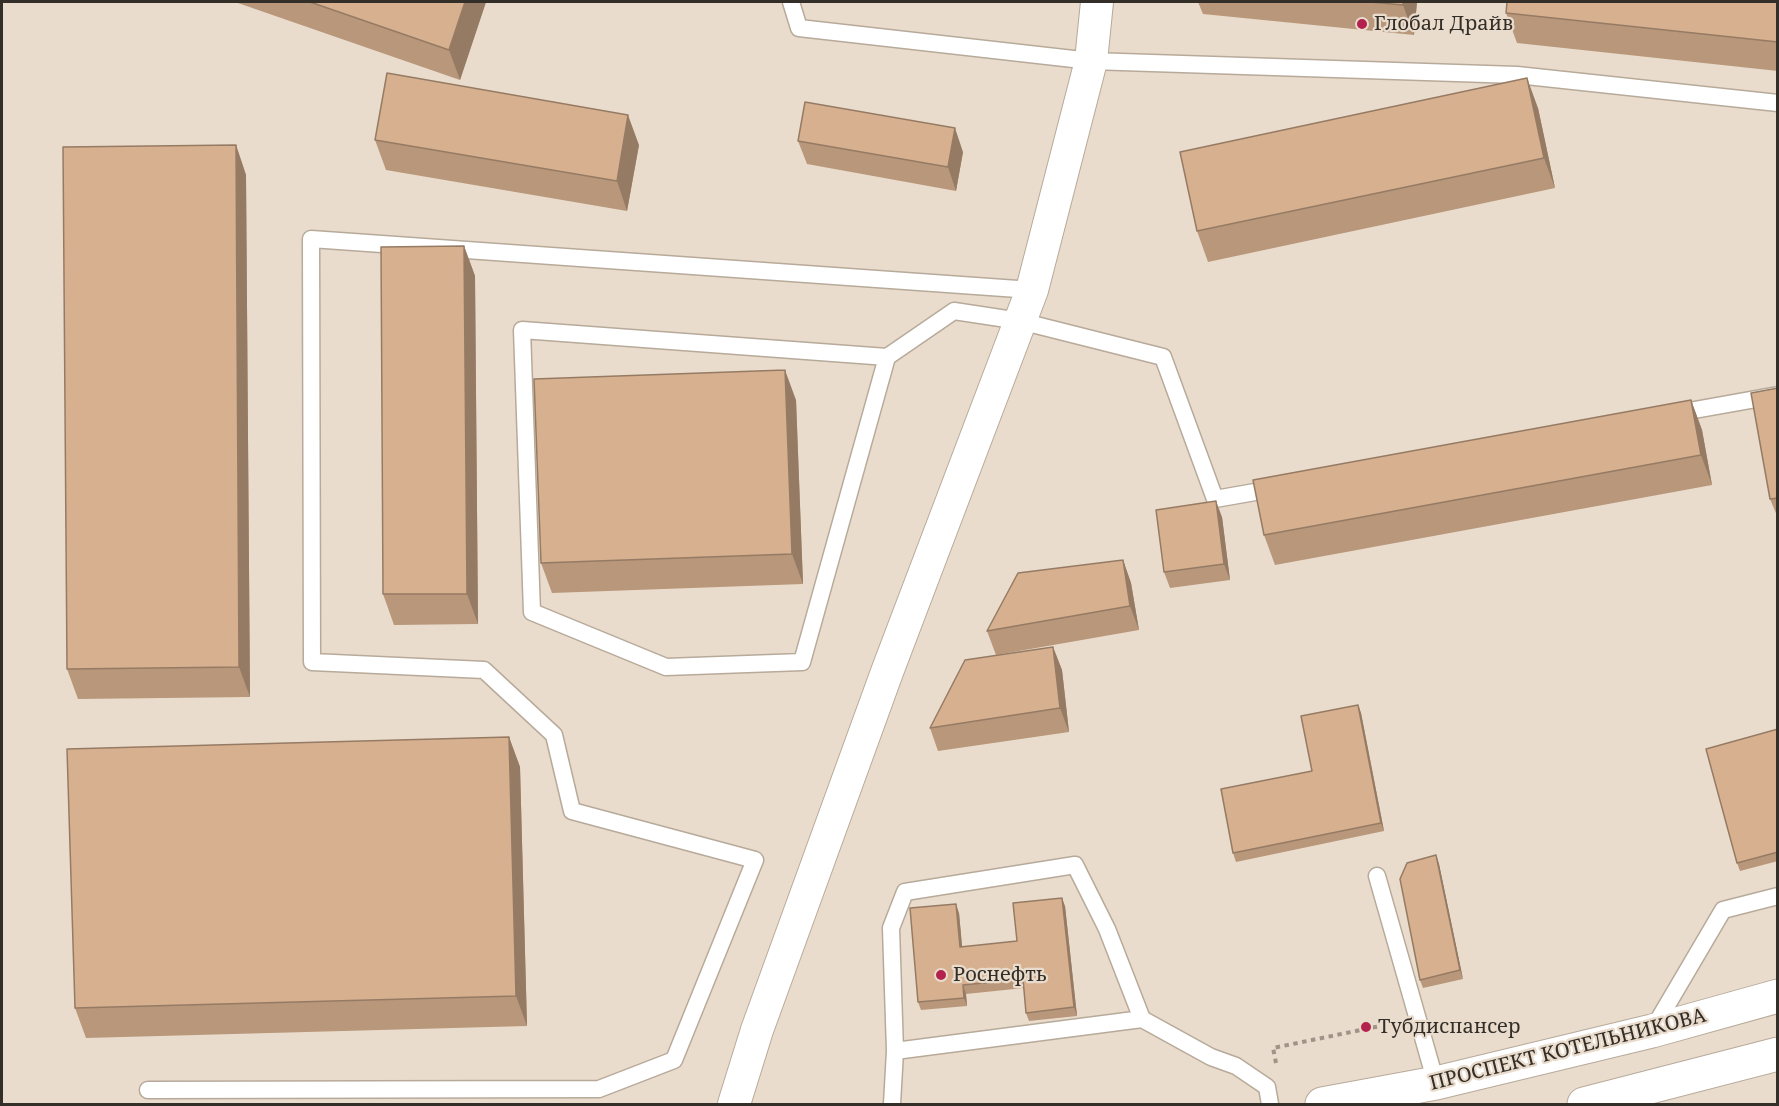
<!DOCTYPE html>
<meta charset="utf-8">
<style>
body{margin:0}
#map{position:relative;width:1779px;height:1106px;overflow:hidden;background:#eadccc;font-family:"Noto Serif",serif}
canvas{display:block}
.frame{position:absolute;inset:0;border:3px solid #332e27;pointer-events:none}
</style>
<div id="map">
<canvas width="1779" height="1106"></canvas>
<div class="frame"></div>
</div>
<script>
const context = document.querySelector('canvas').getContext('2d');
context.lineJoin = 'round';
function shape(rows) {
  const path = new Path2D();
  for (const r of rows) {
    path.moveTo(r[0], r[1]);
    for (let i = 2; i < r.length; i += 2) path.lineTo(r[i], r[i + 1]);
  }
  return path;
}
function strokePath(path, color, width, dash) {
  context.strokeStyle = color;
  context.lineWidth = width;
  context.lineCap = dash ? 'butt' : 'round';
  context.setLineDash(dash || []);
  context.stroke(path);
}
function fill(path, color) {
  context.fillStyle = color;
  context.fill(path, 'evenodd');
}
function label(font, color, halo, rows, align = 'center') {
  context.font = font + ' "Noto Serif",serif';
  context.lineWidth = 4.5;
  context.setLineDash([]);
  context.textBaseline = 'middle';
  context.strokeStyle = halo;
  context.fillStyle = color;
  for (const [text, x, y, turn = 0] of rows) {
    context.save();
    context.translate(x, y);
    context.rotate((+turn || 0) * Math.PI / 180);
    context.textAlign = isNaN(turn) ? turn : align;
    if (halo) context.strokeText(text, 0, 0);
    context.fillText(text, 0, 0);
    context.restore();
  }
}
const path = shape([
 [1276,1063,1273,1048,1395,1023]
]);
const lane = shape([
 [791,2,799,28,1091,61,1517,75,1778,103],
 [887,357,802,662,666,667,532,612,522,330,887,357,954,311,1020,321,1163,357,1215,499,1278,488],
 [1672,414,1778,395],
 [1377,876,1436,1083],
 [1653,1029,1723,910,1778,896],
 [895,1051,891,928,905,892,1075,865,1107,929,1142,1019],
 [148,1090,599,1089,674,1060,755,860,572,811,554,735,484,670,312,662,311,239,1032,290],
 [892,1104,895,1051,1142,1019,1211,1057,1236,1066,1267,1087,1270,1104]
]);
const street = shape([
 [734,1104,757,1030,887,672,1032,290,1091,61,1097,2]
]);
const highway = shape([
 [1322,1104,1436,1083,1652,1031,1778,996],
 [1584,1104,1778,1054]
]);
const wall = shape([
 [235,2,486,2,460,80],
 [1198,2,1417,2,1414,35,1203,14],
 [1778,2,1778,71,1517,43,1506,13],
 [1538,108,1555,188,1208,262,1197,231],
 [375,140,639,145,627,211,386,170],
 [798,141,963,152,956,191,807,164],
 [236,145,246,175,250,697,78,699,67,669],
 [464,246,475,276,478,624,394,625,383,594],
 [1778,388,1778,518,1770,499],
 [796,400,803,584,552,593,541,563],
 [1691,400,1702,430,1712,485,1275,565,1264,535],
 [1222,517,1230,580,1170,588,1164,572],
 [1123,560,1131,583,1139,630,996,655,987,631],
 [1053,647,1062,670,1069,732,938,751,930,728],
 [1358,705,1361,713,1384,831,1236,862,1233,853,1312,771],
 [1778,729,1778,861,1740,871,1737,863],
 [509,737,520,767,527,1026,86,1038,75,1008],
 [1436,855,1439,864,1463,979,1423,988,1420,980],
 [1065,906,1077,1016,1029,1021,1026,1013,1024,988,966,994,967,1006,921,1010,918,1002,959,913,962,947,1017,941]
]);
const shadedWall = shape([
 [465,2,486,2,460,80,449,50],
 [1403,2,1417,2,1414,35,1403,5],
 [1527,78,1538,108,1555,188,1544,158],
 [628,115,639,145,627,211,617,181],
 [955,128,963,152,956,191,948,167],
 [236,145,246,175,250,697,239,667],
 [464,246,475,276,478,624,467,594],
 [785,370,796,400,803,584,792,554],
 [1691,400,1702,430,1712,485,1701,455],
 [1216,501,1222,517,1230,580,1224,564],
 [1123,560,1131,583,1139,630,1130,606],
 [1053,647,1062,670,1069,732,1060,708],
 [1358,705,1361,713,1384,831,1381,823],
 [509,737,520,767,527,1026,516,996],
 [1436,855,1439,864,1463,979,1460,970],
 [1062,898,1065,906,1077,1016,1074,1007],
 [956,904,959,913,963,956,960,947],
 [963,985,966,994,967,1006,964,998]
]);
const building = shape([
 [310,2,465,2,449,50,310,2],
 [1370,2,1403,2,1403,5,1370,2],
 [1507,2,1778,2,1778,42,1506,13,1507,2],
 [387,73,628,115,617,181,375,140,387,73],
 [1527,78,1544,158,1197,231,1180,152,1527,78],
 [805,102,955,128,948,167,798,141,805,102],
 [236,145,239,667,67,669,63,147,236,145],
 [464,246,467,594,383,594,381,247,464,246],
 [785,370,792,554,541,563,534,379,785,370],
 [1778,388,1778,498,1770,499,1751,393,1778,388],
 [1691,400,1701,455,1264,535,1253,480,1691,400],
 [1216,501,1224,564,1164,572,1156,510,1216,501],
 [1123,560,1130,606,987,631,1018,573,1123,560],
 [1053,647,1060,708,930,728,965,660,1053,647],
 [1358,705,1381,823,1233,853,1221,789,1312,771,1301,716,1358,705],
 [1778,729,1778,852,1737,863,1706,749,1778,729],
 [509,737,516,996,75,1008,67,749,509,737],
 [1436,855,1460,970,1420,980,1400,879,1407,863,1436,855],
 [1062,898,1074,1007,1026,1013,1023,979,963,985,964,998,918,1002,910,908,956,904,960,947,1017,941,1013,903,1062,898]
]);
const markers = [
 [1362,24,6,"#b3224d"],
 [941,975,6,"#b3224d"],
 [1366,1027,6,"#b3224d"]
];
const poiNames = [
 ["Глобал Драйв",1374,24],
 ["Роснефть",953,975],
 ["Тубдиспансер",1378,1027]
];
const streetNames = [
 ["ПРОСПЕКТ КОТЕЛЬНИКОВА",1568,1050,-14]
];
strokePath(lane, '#b7aa9a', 19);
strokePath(street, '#b7aa9a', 34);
strokePath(highway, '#b7aa9a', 35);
strokePath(path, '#9f9488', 4, [4.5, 4.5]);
strokePath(lane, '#fff', 16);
strokePath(street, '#fff', 32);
strokePath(highway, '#fff', 33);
fill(wall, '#b8977b');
fill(shadedWall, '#967b64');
fill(building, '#d6b08f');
strokePath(building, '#967b64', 1.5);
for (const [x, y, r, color] of markers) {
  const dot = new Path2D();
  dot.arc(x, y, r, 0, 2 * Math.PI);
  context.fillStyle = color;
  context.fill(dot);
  strokePath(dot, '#eadccc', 2);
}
label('20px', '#332e27', '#eadccc', poiNames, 'left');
label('20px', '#332e27', '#eadccc', streetNames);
</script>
